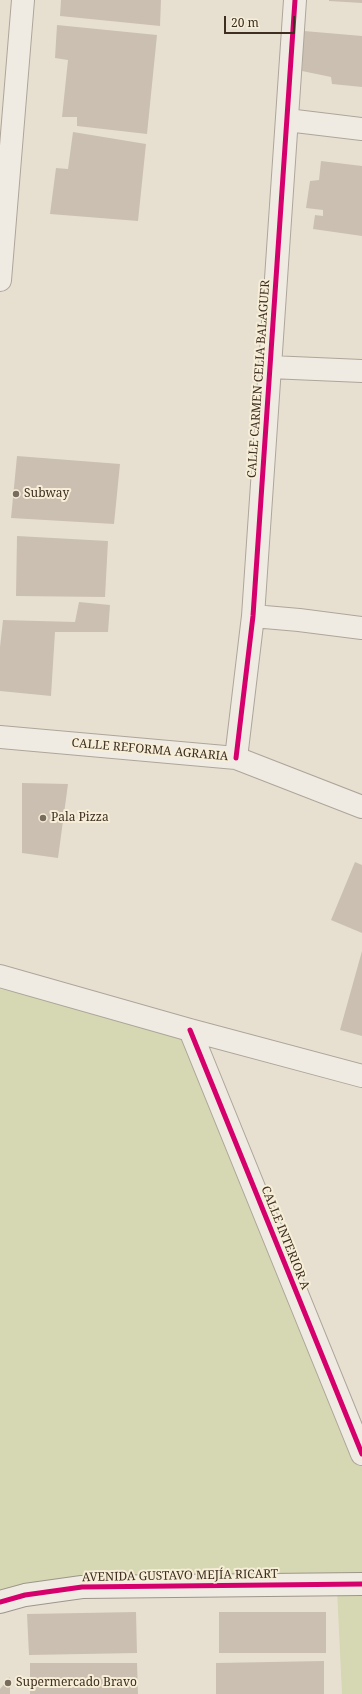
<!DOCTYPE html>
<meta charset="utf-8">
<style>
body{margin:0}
#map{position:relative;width:362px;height:1694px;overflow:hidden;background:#e7e0d1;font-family:"Noto Serif",serif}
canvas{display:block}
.scale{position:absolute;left:224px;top:16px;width:71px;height:18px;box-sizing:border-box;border:2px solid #3d2e20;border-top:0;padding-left:5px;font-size:12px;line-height:14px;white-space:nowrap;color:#3d2e20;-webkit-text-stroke:3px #f7eed8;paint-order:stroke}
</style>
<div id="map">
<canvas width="362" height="1694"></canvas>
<div class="scale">20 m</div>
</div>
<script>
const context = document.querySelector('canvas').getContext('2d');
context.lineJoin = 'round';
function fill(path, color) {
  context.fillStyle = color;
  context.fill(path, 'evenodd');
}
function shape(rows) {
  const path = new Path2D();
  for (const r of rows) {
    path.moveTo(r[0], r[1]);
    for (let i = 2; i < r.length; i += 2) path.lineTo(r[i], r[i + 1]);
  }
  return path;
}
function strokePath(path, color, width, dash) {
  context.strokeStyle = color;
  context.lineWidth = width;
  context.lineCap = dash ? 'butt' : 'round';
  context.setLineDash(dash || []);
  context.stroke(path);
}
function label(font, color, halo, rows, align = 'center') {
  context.font = font + ' "Noto Serif",serif';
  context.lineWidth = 4;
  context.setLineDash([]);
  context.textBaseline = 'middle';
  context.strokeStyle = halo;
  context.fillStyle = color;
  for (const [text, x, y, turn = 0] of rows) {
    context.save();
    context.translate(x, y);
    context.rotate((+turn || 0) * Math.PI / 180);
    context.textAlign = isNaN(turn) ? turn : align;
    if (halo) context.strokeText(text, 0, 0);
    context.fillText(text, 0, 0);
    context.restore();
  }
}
const green = shape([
 [0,989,190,1030,362,1467,362,1694,342,1694,337,1589,82,1587,0,1606]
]);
const building = shape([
 [61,0,161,0,160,26,60,16],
 [329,0,362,0,362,3,329,1],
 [57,25,157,35,147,134,77,126,77,117,62,117,68,60,55,58],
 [304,31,362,36,362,87,332,84,331,77,302,71],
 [73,132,146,144,138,221,50,214,56,168,68,169],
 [321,161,362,166,362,236,313,229,315,215,323,216,323,210,306,208,310,181,319,180],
 [17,456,120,464,114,524,11,518],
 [17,536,108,541,105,597,16,596],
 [79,602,110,605,108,632,55,632,51,696,0,691,0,647,3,620,75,622],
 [22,783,68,784,58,858,22,853],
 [355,862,362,865,362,933,331,920],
 [362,951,362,1036,340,1030],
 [136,1612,137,1653,29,1655,27,1614],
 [219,1612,326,1612,326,1653,219,1653],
 [324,1661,324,1694,216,1694,216,1663],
 [30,1663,137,1663,138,1694,30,1694],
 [10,1677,10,1694,0,1694,0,1689]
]);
const street = shape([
 [287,120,362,129],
 [0,280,23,0],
 [270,367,362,371],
 [253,616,299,620,362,628],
 [0,737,236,758,362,807],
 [236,758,253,616,295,0],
 [0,976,190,1030,362,1076],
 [190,1030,362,1454]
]);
const secondary = shape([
 [0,1602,25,1595,82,1587,362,1584]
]);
const cycleway = shape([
 [236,758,253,616,295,0],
 [190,1030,362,1454],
 [0,1602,25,1595,82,1587,362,1584]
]);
const markers = [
 [16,494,4,"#786c5e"],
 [43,818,4,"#786c5e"],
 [8,1683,4,"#786c5e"]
];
const streetNames = [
 ["CALLE CARMEN CELIA BALAGUER",259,379,-86],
 ["CALLE REFORMA AGRARIA",150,750,5],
 ["CALLE INTERIOR A",285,1238,68],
 ["AVENIDA GUSTAVO MEJÍA RICART",180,1576,-1]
];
const poiNames = [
 ["Subway",24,494],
 ["Pala Pizza",51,818],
 ["Supermercado Bravo",16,1683]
];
fill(green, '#d6d7b3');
fill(building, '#cbbfb2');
strokePath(street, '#ada599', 24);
strokePath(secondary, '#9c958a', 24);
strokePath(street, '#efebe3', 22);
strokePath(secondary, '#efebe3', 22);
strokePath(cycleway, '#d6006c', 5);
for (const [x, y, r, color] of markers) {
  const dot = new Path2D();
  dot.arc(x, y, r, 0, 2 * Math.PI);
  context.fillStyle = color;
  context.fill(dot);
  strokePath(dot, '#f7eed8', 1.5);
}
label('12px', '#3d2e20', '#f7eed8', streetNames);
label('12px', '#3d2e20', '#f7eed8', poiNames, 'left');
</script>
